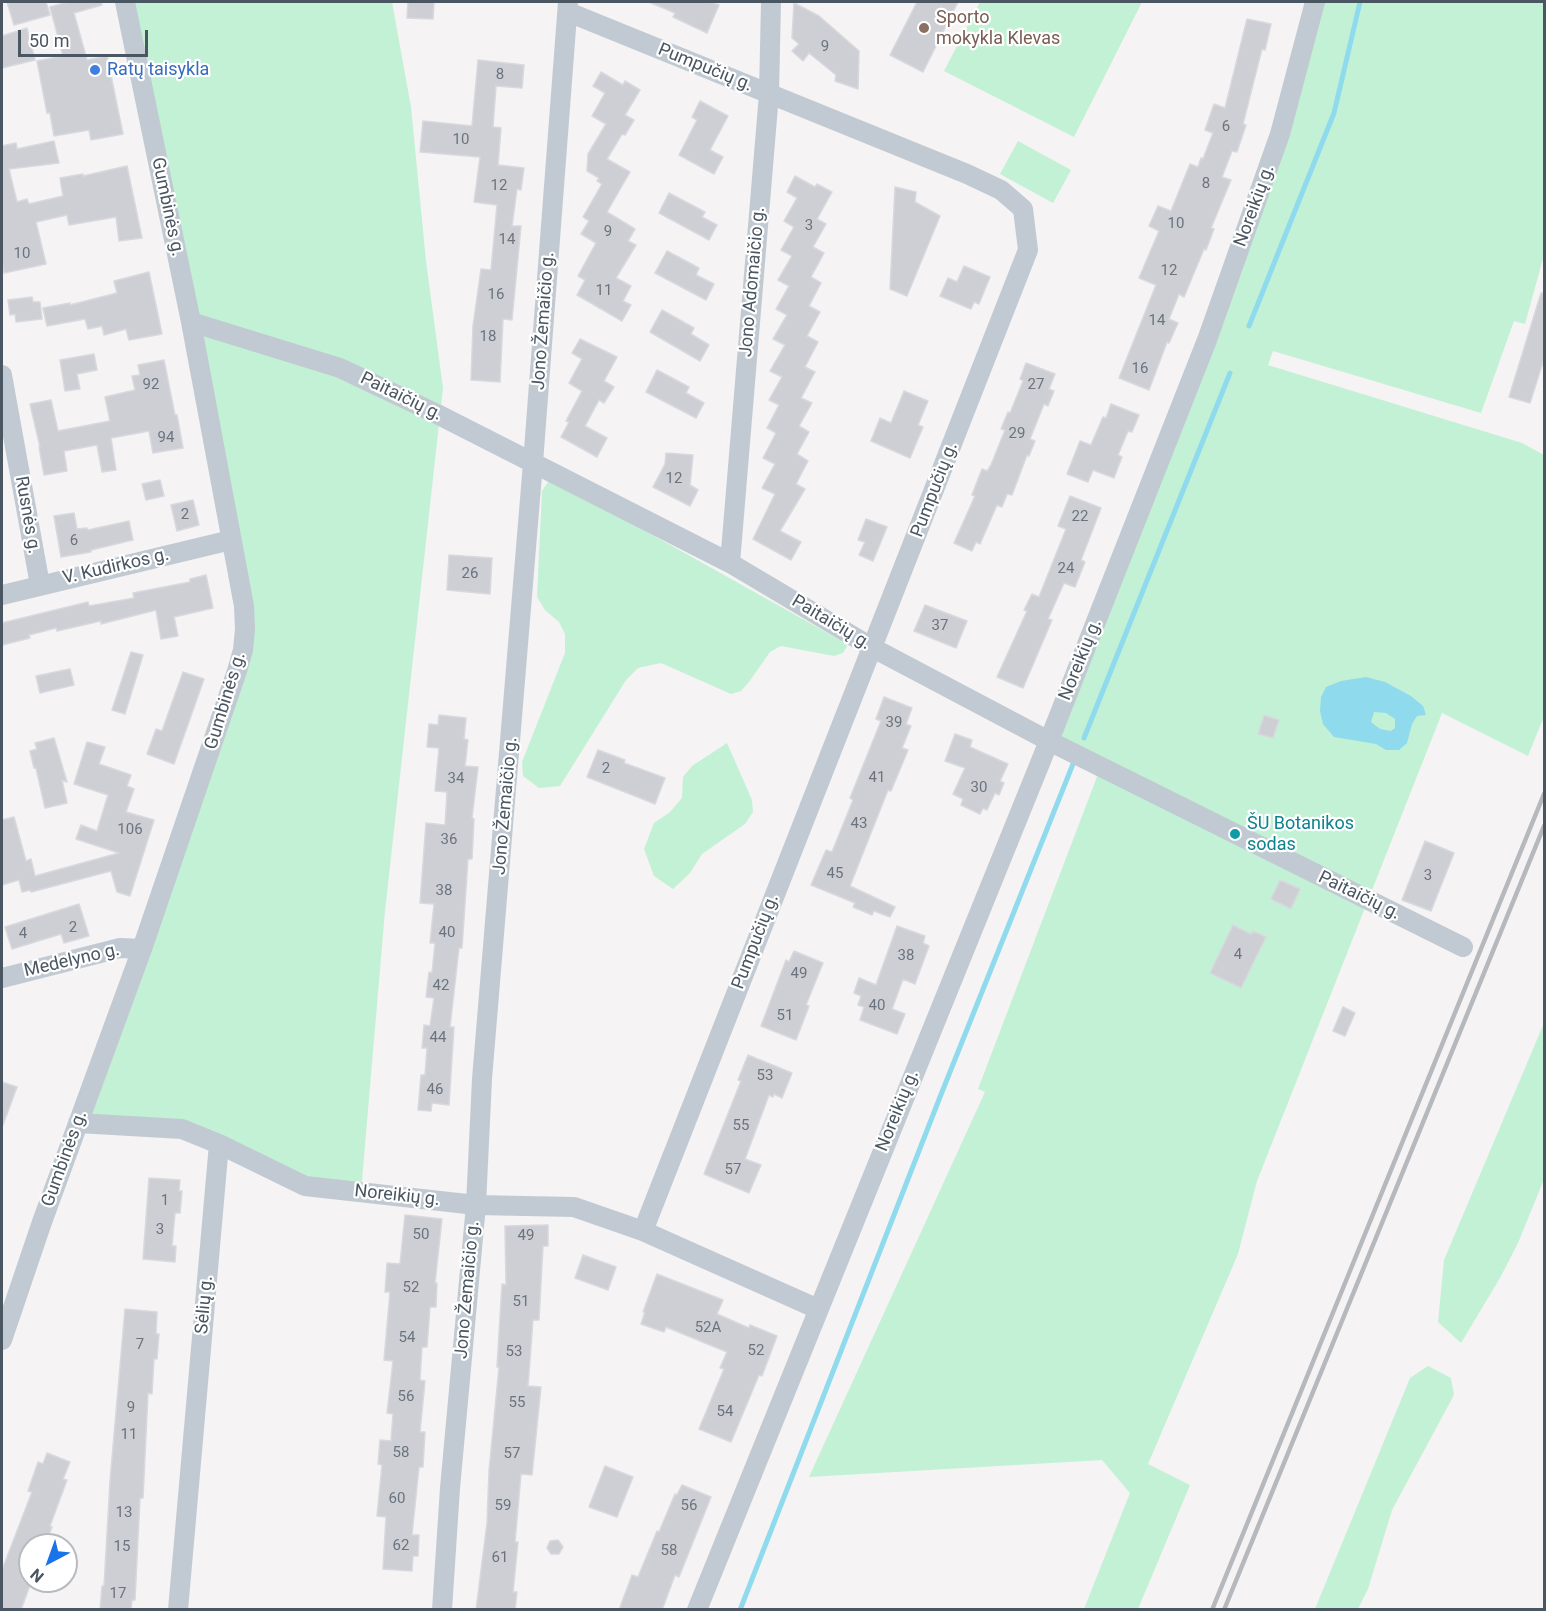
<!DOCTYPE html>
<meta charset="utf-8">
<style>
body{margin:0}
#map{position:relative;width:1546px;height:1611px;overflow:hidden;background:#f5f3f3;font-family:Roboto,sans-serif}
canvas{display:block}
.frame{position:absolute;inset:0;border:3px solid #4a5661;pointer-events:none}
.north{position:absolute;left:18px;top:1533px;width:60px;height:60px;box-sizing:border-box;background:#fff;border:2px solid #b7bbc0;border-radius:50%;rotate:221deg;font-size:16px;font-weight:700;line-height:24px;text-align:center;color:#4a5661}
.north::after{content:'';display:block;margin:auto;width:21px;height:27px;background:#1a73e8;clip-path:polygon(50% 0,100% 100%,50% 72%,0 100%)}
.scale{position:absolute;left:18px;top:30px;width:130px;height:27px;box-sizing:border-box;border:3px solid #4a5661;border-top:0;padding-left:8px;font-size:18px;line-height:21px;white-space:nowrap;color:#4a5661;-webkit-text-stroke:4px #fff;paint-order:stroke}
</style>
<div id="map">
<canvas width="1546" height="1611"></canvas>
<div class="frame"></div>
<div class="north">N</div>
<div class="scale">50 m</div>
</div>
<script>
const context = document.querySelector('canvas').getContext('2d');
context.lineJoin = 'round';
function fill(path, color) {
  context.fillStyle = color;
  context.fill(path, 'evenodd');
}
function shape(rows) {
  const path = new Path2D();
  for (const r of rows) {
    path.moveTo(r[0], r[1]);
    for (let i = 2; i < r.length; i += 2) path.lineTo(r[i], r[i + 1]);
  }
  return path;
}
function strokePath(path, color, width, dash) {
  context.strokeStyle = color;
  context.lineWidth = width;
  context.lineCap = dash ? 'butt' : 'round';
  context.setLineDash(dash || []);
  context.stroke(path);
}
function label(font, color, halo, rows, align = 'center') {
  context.font = font + ' Roboto,sans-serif';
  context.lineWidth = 4.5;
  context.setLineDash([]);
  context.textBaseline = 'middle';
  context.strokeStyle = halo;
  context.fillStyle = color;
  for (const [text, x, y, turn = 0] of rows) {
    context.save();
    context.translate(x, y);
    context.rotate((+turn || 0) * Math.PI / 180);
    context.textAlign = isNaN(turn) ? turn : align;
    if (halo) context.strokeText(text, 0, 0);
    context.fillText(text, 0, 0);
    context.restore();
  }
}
const green = shape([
 [125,2,392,2,411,107,426,261,443,388,385,911,361,1192,305,1186,219,1144,78,1123,242,650],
 [980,2,1142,2,1074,137,944,71],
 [1321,2,1544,2,1544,255,1525,324,1514,321,1481,413,1273,351,1268,365,1522,443,1544,455,1544,716,1528,756,1442,713,1257,1181,1238,1254,1148,1464,1190,1485,1138,1609,1084,1609,1130,1493,1102,1460,809,1477,985,1092,978,1089,1103,761,1060,738],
 [1018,141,1071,170,1053,203,1000,174],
 [554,480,842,641,847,646,843,653,834,656,781,646,770,652,749,682,741,691,731,694,661,663,638,668,626,680,560,786,539,788,523,776,522,762,565,653,565,634,559,622,545,610,537,597,542,491,548,482],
 [727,743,752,800,753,812,745,824,702,854,690,873,673,889,654,876,644,849,654,823,670,812,682,798,683,777,692,766],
 [1544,1023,1544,1179,1518,1243,1500,1278,1461,1343,1438,1322,1444,1260],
 [1428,1366,1451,1378,1454,1395,1392,1510,1368,1589,1358,1609,1315,1609,1410,1378]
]);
const water = shape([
 [1366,677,1385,682,1411,696,1423,706,1426,715,1417,716,1412,724,1407,743,1399,750,1386,750,1376,744,1334,737,1323,724,1320,711,1321,697,1326,687,1341,681],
 [1374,712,1386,713,1395,719,1395,728,1391,731,1380,729,1371,722]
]);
const stream = shape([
 [1249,326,1334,113,1360,2],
 [1084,738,1230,373],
 [740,1610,940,1097,1073,764]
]);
const building = shape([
 [7,2,46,2,50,15,14,25,7,2],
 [68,2,101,2,102,5,74,13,87,60,107,56,123,134,91,140,89,130,54,136,50,113,47,113,37,61,63,56,50,7,68,2],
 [408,2,434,2,433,19,407,18,408,2],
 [649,2,710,2,719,5,707,33,673,17,675,13,649,2],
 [917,2,958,2,923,72,890,55,917,2],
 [794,3,819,16,859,51,858,89,835,81,836,75,809,53,803,61,792,51,799,44,792,38,794,3],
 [1247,19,1271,24,1265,50,1262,49,1243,124,1246,125,1237,152,1232,151,1222,177,1231,180,1211,228,1214,229,1206,250,1204,249,1184,297,1179,294,1169,319,1178,323,1169,343,1167,342,1149,390,1119,378,1156,285,1139,278,1159,231,1149,226,1158,206,1171,211,1190,164,1198,167,1201,158,1203,159,1213,133,1205,130,1214,104,1225,108,1247,19],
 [27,28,35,60,2,68,2,36,27,28],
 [478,60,524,65,522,88,496,86,493,127,501,128,498,165,524,168,521,190,517,189,512,226,521,226,512,320,503,319,500,382,471,380,473,326,481,269,491,270,497,205,474,202,480,157,420,152,423,121,472,126,478,60],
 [601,72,623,85,625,81,640,90,625,115,634,120,625,135,622,134,607,159,630,172,607,212,635,229,628,241,636,245,616,278,631,286,623,301,631,305,622,321,577,295,585,280,578,276,596,243,581,234,589,221,583,217,602,184,597,181,599,178,587,171,588,154,606,124,592,116,605,93,593,86,601,72],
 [700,101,728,116,710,150,723,157,714,174,679,155,697,120,692,117,700,101],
 [54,141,59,163,9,169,17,202,27,199,29,204,63,196,60,178,83,174,83,176,127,166,142,238,119,241,116,217,69,225,67,215,36,222,46,264,4,273,2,261,2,146,16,143,17,149,54,141],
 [795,176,815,187,817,184,832,192,817,219,826,224,813,247,824,253,811,277,821,283,809,306,820,312,807,336,818,342,805,367,815,372,801,398,812,403,799,426,809,432,797,454,808,461,796,484,805,489,780,531,801,542,791,560,753,539,775,494,762,488,775,464,763,458,776,433,767,428,779,405,769,400,782,377,770,371,785,345,773,339,787,315,776,309,789,286,778,280,792,256,781,250,794,227,784,221,797,198,787,192,795,176],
 [895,187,916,192,915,202,940,216,907,296,890,289,895,187],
 [669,193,705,212,702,217,717,225,709,240,659,213,669,193],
 [667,251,699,268,696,275,714,284,706,300,655,273,667,251],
 [964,266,990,277,979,304,974,302,971,309,940,296,948,278,957,282,964,266],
 [149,272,162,334,129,340,126,329,104,335,102,326,88,329,85,319,47,326,43,308,70,303,70,305,117,293,114,281,149,272],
 [1541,293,1545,293,1545,356,1530,403,1509,397,1541,293],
 [32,297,33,302,40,302,42,319,16,322,15,314,10,315,8,300,32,297],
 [662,310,694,328,691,334,709,345,700,361,650,332,662,310],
 [580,339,617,357,604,381,614,387,604,403,599,400,585,426,607,438,597,457,561,437,569,422,566,421,582,391,569,383,582,359,572,353,580,339],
 [94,354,97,370,77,374,80,389,65,391,60,360,94,354],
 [164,360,175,415,177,415,183,448,153,453,149,431,111,438,116,470,102,472,97,445,64,451,67,471,44,475,39,447,40,447,30,404,51,400,58,431,110,421,105,397,135,390,132,376,140,375,138,365,164,360],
 [1026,363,1055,374,1049,389,1054,391,1048,406,1044,404,1030,439,1035,441,1029,456,1027,455,1012,495,1007,494,1002,507,997,505,980,544,976,542,972,551,954,543,975,496,972,495,982,469,987,471,991,465,1005,430,1001,429,1008,412,1010,413,1023,381,1020,379,1026,363],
 [657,370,689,387,686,393,704,403,696,418,646,392,657,370],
 [904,391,928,401,918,425,923,427,910,458,871,441,880,418,891,423,904,391],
 [1111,404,1139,415,1132,432,1128,431,1118,455,1122,457,1114,478,1093,470,1088,482,1067,474,1080,441,1091,445,1103,417,1106,418,1111,404],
 [666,453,693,455,690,485,698,490,690,506,653,487,665,464,666,453],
 [160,480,164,496,146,500,142,484,160,480],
 [1070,496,1101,508,1081,560,1085,562,1075,587,1064,583,1048,619,1052,620,1023,688,997,677,1027,611,1024,610,1032,594,1039,597,1066,529,1058,526,1070,496],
 [193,500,199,525,177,531,171,505,193,500],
 [74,513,77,529,87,528,88,530,129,521,133,540,91,550,91,552,61,557,54,516,74,513],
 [866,519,887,527,873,561,859,555,865,542,858,540,866,519],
 [449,555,492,558,490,594,447,590,449,555],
 [206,575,213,608,174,617,178,636,161,639,156,610,101,624,101,621,57,631,56,628,29,635,30,638,2,645,2,623,88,602,89,606,134,598,133,593,190,582,190,579,206,575],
 [925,605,967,621,956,648,914,631,925,605],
 [131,652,143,655,125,714,112,710,131,652],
 [70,669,74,685,40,693,36,676,70,669],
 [183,672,204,679,174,764,147,754,156,729,162,731,183,672],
 [884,697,912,708,906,724,911,726,902,748,908,750,891,791,888,790,850,886,895,907,890,917,874,911,872,915,853,907,855,903,811,885,826,850,832,852,853,800,850,798,881,721,876,719,884,697],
 [439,715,466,718,464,739,468,740,465,766,478,767,472,818,474,819,472,859,468,859,462,948,459,948,450,1027,454,1027,449,1105,432,1103,431,1111,418,1110,421,1075,425,1075,427,1048,422,1048,424,1025,430,1026,434,998,426,997,429,972,432,973,435,943,430,943,434,904,420,903,426,823,445,825,447,792,435,791,439,748,427,747,429,724,438,725,439,715],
 [1264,715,1279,720,1273,738,1258,734,1264,715],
 [955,734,972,740,970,747,1008,764,1000,781,1004,783,999,795,995,793,987,810,983,808,980,814,961,805,963,799,953,794,965,768,945,761,955,734],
 [54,738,67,782,62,780,67,803,45,808,36,768,34,768,30,751,37,749,35,743,54,738],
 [87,742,105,747,99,764,131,775,127,786,134,789,126,812,154,820,130,896,117,892,111,871,31,892,30,890,22,892,19,880,2,885,2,820,14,817,26,861,31,859,35,876,119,853,76,839,81,825,97,831,108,795,74,784,87,742],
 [598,750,625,760,624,763,665,778,655,804,587,777,598,750],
 [1425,841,1454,853,1431,911,1402,900,1425,841],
 [1280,880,1300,889,1291,909,1271,899,1280,880],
 [79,904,89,936,64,943,61,934,12,949,5,927,79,904],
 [1233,925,1251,934,1253,931,1266,937,1241,988,1210,973,1233,925],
 [897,926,925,936,923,943,929,946,915,984,903,979,892,1009,905,1014,897,1034,860,1020,864,1007,858,1005,861,996,854,993,859,978,876,985,897,926],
 [794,951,823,963,806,1005,809,1006,796,1040,761,1026,786,960,789,962,794,951],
 [1343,1007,1355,1013,1345,1036,1333,1031,1343,1007],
 [748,1055,792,1073,782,1098,774,1094,773,1097,769,1095,745,1159,761,1165,749,1193,704,1174,741,1081,738,1080,748,1055],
 [2,1082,17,1087,3,1125,2,1125,2,1082],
 [149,1178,180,1180,179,1191,182,1191,180,1213,175,1213,172,1246,176,1246,175,1262,143,1259,149,1178],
 [405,1215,442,1219,435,1283,437,1283,436,1307,430,1307,427,1347,422,1347,420,1380,425,1381,420,1432,425,1432,423,1467,419,1467,412,1535,419,1535,418,1556,413,1556,412,1571,383,1569,386,1517,377,1516,382,1465,378,1464,380,1440,391,1441,393,1414,387,1413,393,1361,384,1360,390,1292,385,1292,387,1263,400,1264,405,1215],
 [548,1225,548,1246,543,1246,539,1320,533,1320,528,1386,541,1387,532,1475,521,1474,515,1542,518,1542,513,1592,517,1592,515,1610,476,1610,487,1523,489,1471,499,1367,497,1367,502,1284,506,1285,505,1226,548,1225],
 [583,1255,616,1267,608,1290,575,1278,583,1255],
 [657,1274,723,1300,717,1314,749,1328,750,1325,777,1336,762,1376,759,1375,731,1442,699,1429,724,1369,720,1368,727,1352,666,1327,664,1332,641,1324,645,1312,643,1312,657,1274],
 [125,1309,157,1312,156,1334,159,1334,157,1359,154,1359,152,1394,148,1393,143,1498,140,1498,135,1600,132,1600,131,1610,100,1610,102,1586,104,1586,110,1481,125,1309],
 [47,1453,70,1462,63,1479,67,1480,50,1526,52,1527,45,1545,30,1545,30,1585,21,1610,2,1610,2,1570,32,1492,28,1491,38,1462,43,1464,47,1453],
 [605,1466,633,1477,617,1517,589,1507,605,1466],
 [682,1485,711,1497,679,1577,675,1575,662,1610,619,1610,632,1575,638,1577,657,1531,659,1532,675,1494,677,1495,682,1485],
 [558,1540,563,1547,559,1554,551,1554,547,1548,550,1541,558,1540]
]);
const minor = shape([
 [568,12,967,174,1001,190,1023,209,1028,250,643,1231],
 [191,322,340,368,437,414,730,563,873,648,1049,741,1463,947],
 [2,375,40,585],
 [730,563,769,94,771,2],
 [2,595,231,540],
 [2,978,120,948,142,949],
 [78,1123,182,1129,219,1144,305,1186,476,1205,574,1207,643,1231,818,1309],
 [2,1340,42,1222,142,949,237,671,243,650,245,629,244,606,191,322,125,2],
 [178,1610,219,1144],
 [442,1610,450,1488,476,1205,482,1079,533,463,568,2],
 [697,1610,1049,741,1207,340,1280,134,1315,2]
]);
const rail = shape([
 [1212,1610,1544,794],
 [1224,1610,1544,826]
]);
const markers = [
 [924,28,6,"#8d6e63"],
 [95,70,6,"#3f7fe0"],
 [1235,834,6,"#0f9aa8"]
];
const numberNames = [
 ["9",825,47],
 ["8",500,75],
 ["6",1226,127],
 ["10",461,140],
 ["8",1206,184],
 ["12",499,186],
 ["10",1176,224],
 ["3",809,226],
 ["9",608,232],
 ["14",507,240],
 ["10",22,254],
 ["12",1169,271],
 ["11",604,291],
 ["16",496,295],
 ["14",1157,321],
 ["18",488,337],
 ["16",1140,369],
 ["92",151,385],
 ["27",1036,385],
 ["29",1017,434],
 ["94",166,438],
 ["12",674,479],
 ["2",185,515],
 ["22",1080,517],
 ["6",74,541],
 ["24",1066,569],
 ["26",470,574],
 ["37",940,626],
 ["39",894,723],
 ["2",606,769],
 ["41",877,778],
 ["34",456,779],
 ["30",979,788],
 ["43",859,824],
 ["106",130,830],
 ["36",449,840],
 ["45",835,874],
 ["3",1428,876],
 ["38",444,891],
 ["2",73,928],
 ["40",447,933],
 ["4",23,934],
 ["4",1238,955],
 ["38",906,956],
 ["49",799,974],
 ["42",441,986],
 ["40",877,1006],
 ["51",785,1016],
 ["44",438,1038],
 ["53",765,1076],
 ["46",435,1090],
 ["55",741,1126],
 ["57",733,1170],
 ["1",165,1201],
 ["3",160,1230],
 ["50",421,1235],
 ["49",526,1236],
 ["52",411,1288],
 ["51",521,1302],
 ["52A",708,1328],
 ["54",407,1338],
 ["7",140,1345],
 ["52",756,1351],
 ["53",514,1352],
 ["56",406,1397],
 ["55",517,1403],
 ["9",131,1408],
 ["54",725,1412],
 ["11",129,1435],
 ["58",401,1453],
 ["57",512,1454],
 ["60",397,1499],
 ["59",503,1506],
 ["56",689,1506],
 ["13",124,1513],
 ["62",401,1546],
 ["15",122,1547],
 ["58",669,1551],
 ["61",500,1558],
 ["17",118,1594]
];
const educationNames = [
 ["Sporto",936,18],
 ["mokykla Klevas",936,39]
];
const streetNames = [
 ["Pumpučių g.",705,68,22],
 ["Noreikių g.",1255,206,-70],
 ["Gumbinės g.",167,207,78],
 ["Jono Adomaičio g.",753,282,-85],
 ["Jono Žemaičio g.",544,321,-86],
 ["Paitaičių g.",401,397,26],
 ["Pumpučių g.",935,490,-69],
 ["Rusnės g.",27,515,80],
 ["V. Kudirkos g.",116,567,-13],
 ["Paitaičių g.",831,623,31],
 ["Noreikių g.",1081,660,-68],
 ["Gumbinės g.",226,701,-73],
 ["Jono Žemaičio g.",506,806,-85],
 ["Paitaičių g.",1359,896,26],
 ["Pumpučių g.",756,942,-69],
 ["Medelyno g.",72,961,-13],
 ["Noreikių g.",898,1111,-68],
 ["Gumbinės g.",65,1159,-70],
 ["Noreikių g.",397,1196,6],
 ["Jono Žemaičio g.",468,1290,-85],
 ["Sėlių g.",205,1305,-85]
];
const shopNames = [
 ["Ratų taisykla",107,70]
];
const cultureNames = [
 ["ŠU Botanikos",1247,824],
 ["sodas",1247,845]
];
fill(green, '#c3f1d5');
fill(water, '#90daee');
strokePath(stream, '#90daee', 5);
fill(building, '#cdcfd5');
strokePath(building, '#d7d9de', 1.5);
strokePath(minor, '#c1cad2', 20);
strokePath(rail, '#b5b8bd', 4.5);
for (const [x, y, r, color] of markers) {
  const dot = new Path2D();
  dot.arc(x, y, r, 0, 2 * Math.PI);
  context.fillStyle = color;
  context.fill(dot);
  strokePath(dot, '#fff', 2);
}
label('15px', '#6b747e', null, numberNames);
label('18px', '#785e54', '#fff', educationNames, 'left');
label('18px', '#4a5661', '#fff', streetNames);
label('18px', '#366cbe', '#fff', shopNames, 'left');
label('18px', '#0d838f', '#fff', cultureNames, 'left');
</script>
